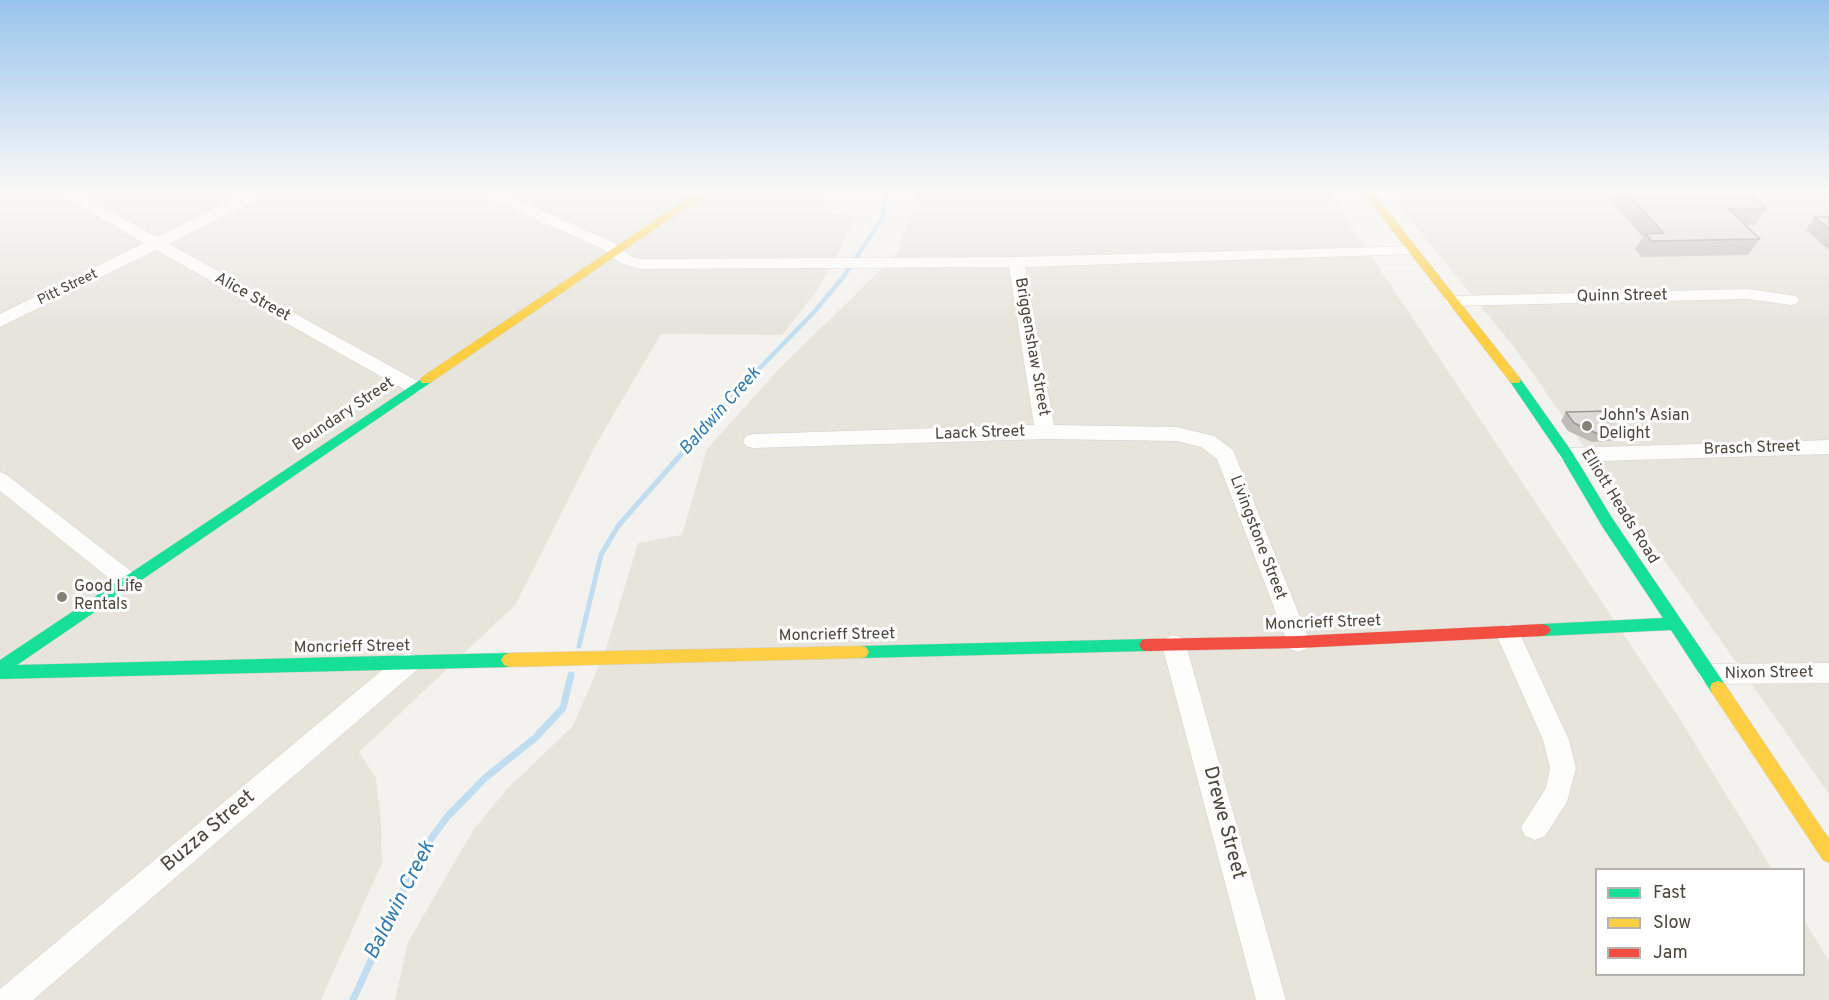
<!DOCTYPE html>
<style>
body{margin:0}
#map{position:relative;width:1829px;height:1000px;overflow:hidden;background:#f4f2ee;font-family:Overpass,sans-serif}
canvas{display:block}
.legend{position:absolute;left:1595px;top:868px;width:210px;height:108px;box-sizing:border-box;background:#fff;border:2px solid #b7b4b0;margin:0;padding:8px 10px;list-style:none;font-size:18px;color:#4b4439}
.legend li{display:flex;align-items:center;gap:12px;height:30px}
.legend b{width:30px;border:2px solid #b7b4b0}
</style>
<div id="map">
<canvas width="1829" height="1000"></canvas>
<ul class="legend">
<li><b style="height:8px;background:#16e098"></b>Fast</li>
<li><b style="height:8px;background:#ffcf43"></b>Slow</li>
<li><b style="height:8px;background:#f24e42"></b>Jam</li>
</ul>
</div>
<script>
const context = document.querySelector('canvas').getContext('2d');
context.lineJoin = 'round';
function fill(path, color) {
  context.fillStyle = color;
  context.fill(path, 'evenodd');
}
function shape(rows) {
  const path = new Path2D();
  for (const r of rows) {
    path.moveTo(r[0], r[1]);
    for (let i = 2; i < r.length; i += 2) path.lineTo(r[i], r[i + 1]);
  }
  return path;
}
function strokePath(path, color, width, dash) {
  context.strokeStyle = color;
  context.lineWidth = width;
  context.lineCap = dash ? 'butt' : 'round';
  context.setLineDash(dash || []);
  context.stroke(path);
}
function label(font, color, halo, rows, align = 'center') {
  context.font = font + ' Overpass,sans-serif';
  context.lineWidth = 6;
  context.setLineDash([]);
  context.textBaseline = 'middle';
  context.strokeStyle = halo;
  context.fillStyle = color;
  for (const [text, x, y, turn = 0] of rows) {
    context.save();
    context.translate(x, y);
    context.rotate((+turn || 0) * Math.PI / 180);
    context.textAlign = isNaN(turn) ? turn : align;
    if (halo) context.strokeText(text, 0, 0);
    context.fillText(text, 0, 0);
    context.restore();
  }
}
const residential = shape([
 [0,190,839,190,815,211,856,218,819,288,782,335,661,334,598,441,515,605,359,752,376,778,381,823,382,863,321,1000,0,1000],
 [916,190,1327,190,1676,713,1772,869,1596,870,1596,974,1804,974,1804,920,1829,961,1829,1000,395,1000,408,942,474,829,507,789,573,726,606,649,638,543,682,535,707,449,779,369,898,253],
 [1386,190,1778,190,1819,198,1818,190,1829,190,1829,794,1514,347]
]);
const streamFar2 = shape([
 [728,401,815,311,844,276,882,218,887,190]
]);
const streamFar1 = shape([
 [579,646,601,555,618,526,729,400]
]);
const stream = shape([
 [353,1000,419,855,447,817,485,778,535,738,563,708,571,675]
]);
const street = shape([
 [52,190,71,190,157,237,253,190,273,190,270,193,169,244,421,383,423,387,421,391,414,393,407,391,156,250,0,327,0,314,144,243,52,190],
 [473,190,494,190,613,242,632,257,641,259,1016,257,1418,246,1420,249,1412,254,1025,267,1054,425,1177,427,1214,436,1233,450,1310,642,1306,649,1298,652,1290,649,1217,459,1201,447,1177,441,1045,439,753,448,746,446,743,441,746,436,753,434,1034,425,1009,267,641,269,620,263,601,248,476,193,473,190],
 [1748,289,1790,295,1796,296,1799,300,1796,304,1790,305,1748,299,1453,306,1447,305,1444,301,1447,297,1453,296,1748,289],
 [1829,440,1829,454,1567,462,1560,460,1557,455,1560,450,1567,448,1829,440],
 [0,472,7,475,136,575,139,581,136,587,128,590,120,587,0,491,0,472],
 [1508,624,1516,627,1520,634,1569,740,1576,768,1567,802,1545,836,1535,840,1525,836,1521,827,1546,788,1550,768,1543,740,1496,634,1500,627,1508,624],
 [1174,635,1182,638,1186,645,1286,1000,1256,1000,1162,645,1166,638,1174,635],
 [408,653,417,656,420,663,417,670,33,1000,0,1000,0,989,399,656,408,653],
 [1829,663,1829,683,1710,684,1701,681,1698,674,1701,667,1710,664,1829,663]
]);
const fast = shape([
 [426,376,432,380,430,383,17,665,509,653,514,655,517,660,514,665,509,667,0,679,0,660,426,376],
 [1515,376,1519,377,1572,452,1612,518,1724,683,1726,688,1724,693,1718,695,1712,693,1671,630,1543,636,1538,634,1535,630,1538,626,1543,624,1663,618,1602,526,1562,458,1509,380,1515,376],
 [1147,639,1152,640,1155,645,1152,650,1147,651,861,658,856,657,853,652,856,647,861,646,1147,639]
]);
const slow = shape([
 [700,190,712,190,430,383,422,383,420,380,422,377,700,190],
 [1361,190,1371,190,1519,377,1521,380,1519,383,1511,383,1361,190],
 [861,646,866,647,869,652,866,657,861,658,509,667,504,665,501,660,504,655,509,653,861,646],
 [1718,681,1724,683,1829,839,1829,863,1823,860,1712,693,1710,688,1712,683,1718,681]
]);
const jam = shape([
 [1543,624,1548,626,1551,630,1548,634,1543,636,1298,648,1147,651,1142,650,1139,645,1142,640,1147,639,1298,636,1543,624]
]);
const wall = shape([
 [1617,190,1746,190,1766,209,1755,225,1745,225,1760,239,1748,255,1642,257,1635,249,1643,237,1618,209,1618,208,1611,200],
 [1815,217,1829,217,1829,250,1806,230],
 [1566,412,1627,432,1621,440,1592,442,1568,431,1561,421]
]);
const building = shape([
 [1626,190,1746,190,1766,209,1729,209,1760,239,1652,241,1645,234,1664,233,1627,194,1629,194,1626,190],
 [1815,217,1829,217,1829,229,1815,217],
 [1611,411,1627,432,1598,434,1574,423,1566,412,1611,411]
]);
const markers = [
 [1587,426,6,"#868178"],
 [62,597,6,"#868178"]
];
const farStreetnames = [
 ["Pitt Street",68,288,-26]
];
const streetNames = [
 ["Quinn Street",1622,297,-1],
 ["Alice Street",252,298,29],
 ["Briggenshaw Street",1031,347,80],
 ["Boundary Street",344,415,-34],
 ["Laack Street",980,434,-2],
 ["Brasch Street",1752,449,-2],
 ["Elliott Heads Road",1619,507,58],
 ["Livingstone Street",1257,538,69],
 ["Moncrieff Street",1323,624,-2],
 ["Moncrieff Street",837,636,-1],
 ["Moncrieff Street",352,648,-1],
 ["Nixon Street",1769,674,-1]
];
const poiNames = [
 ["John's Asian",1599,417],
 ["Delight",1599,435],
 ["Good Life",74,588],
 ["Rentals",74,606]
];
const waterNames = [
 ["Baldwin Creek",721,412,-48]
];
const nearStreetnames = [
 ["Drewe Street",1223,823,75],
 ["Buzza Street",209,832,-40]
];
const nearWaternames = [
 ["Baldwin Creek",401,901,-63]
];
fill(residential, '#e7e4dc');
strokePath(streamFar2, '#c0ddf1', 4.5);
strokePath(streamFar1, '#c0ddf1', 5);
strokePath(stream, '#c0ddf1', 7);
strokePath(street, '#d2d0cb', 1);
strokePath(fast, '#d3cfc5', 1);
strokePath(slow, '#d3cfc5', 1);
strokePath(jam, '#d3cfc5', 1);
fill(street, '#fdfdfc');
fill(fast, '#16e098');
fill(slow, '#ffcf43');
fill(jam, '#f24e42');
fill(wall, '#bfbcb8');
fill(building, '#dedbd6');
strokePath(building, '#9b9996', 1.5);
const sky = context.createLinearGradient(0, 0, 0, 330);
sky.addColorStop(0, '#98c4ec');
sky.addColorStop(0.58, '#faf9f7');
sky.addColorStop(1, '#faf9f700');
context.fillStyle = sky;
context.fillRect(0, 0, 1829, 330);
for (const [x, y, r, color] of markers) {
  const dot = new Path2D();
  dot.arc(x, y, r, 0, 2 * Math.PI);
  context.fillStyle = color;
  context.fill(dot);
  strokePath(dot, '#fff', 2);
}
label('14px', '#4b4439', '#fff', farStreetnames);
label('16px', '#4b4439', '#fff', streetNames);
label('16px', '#4b4439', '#fff', poiNames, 'left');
label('italic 18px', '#2e7ab2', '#fff', waterNames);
label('20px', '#4b4439', '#fff', nearStreetnames);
label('italic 21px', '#2e7ab2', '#fff', nearWaternames);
</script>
